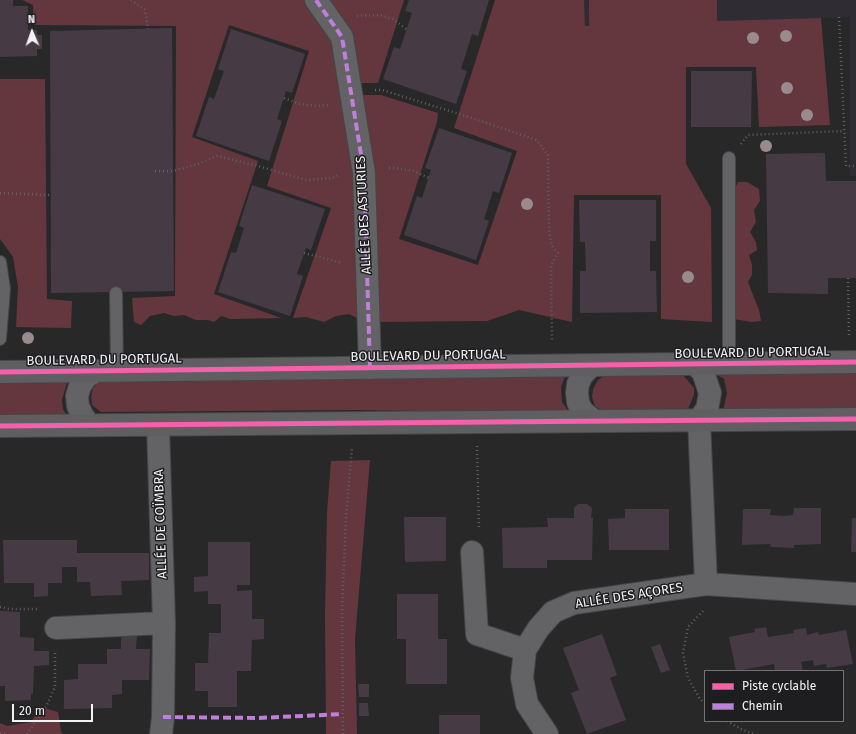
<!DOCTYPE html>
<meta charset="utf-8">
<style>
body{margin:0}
#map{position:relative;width:856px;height:734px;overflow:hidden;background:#282829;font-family:"Fira Sans",sans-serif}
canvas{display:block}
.legend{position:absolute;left:704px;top:670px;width:140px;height:52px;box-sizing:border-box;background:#1e1d20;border:1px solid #737275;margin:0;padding:5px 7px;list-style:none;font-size:12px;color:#f3f2f4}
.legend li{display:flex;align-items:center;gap:8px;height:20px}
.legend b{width:20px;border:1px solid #737275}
.north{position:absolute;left:12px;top:12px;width:40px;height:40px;-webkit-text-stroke:3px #1e1d20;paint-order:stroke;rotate:358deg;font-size:11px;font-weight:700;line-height:16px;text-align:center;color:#f3f2f4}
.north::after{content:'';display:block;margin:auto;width:14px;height:18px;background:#f3f2f4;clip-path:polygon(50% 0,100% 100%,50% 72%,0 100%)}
.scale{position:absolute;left:12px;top:704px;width:81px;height:18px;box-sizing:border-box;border:2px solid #f3f2f4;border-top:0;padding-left:5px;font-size:12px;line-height:14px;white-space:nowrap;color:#f3f2f4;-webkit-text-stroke:3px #1e1d20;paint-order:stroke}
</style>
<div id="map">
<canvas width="856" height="734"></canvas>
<ul class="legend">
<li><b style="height:5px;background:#f560ab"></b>Piste cyclable</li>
<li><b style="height:5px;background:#c07fdc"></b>Chemin</li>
</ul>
<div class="north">N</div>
<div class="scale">20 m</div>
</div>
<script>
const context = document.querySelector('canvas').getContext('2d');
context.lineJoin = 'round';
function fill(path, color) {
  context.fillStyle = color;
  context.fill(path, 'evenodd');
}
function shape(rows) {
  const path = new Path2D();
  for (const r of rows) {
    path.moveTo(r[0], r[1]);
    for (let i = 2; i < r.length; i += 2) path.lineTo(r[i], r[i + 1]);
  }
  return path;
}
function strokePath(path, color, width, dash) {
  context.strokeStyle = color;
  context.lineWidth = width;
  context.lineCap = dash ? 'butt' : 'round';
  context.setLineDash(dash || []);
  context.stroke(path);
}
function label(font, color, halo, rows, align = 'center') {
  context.font = font + ' "Fira Sans",sans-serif';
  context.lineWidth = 3;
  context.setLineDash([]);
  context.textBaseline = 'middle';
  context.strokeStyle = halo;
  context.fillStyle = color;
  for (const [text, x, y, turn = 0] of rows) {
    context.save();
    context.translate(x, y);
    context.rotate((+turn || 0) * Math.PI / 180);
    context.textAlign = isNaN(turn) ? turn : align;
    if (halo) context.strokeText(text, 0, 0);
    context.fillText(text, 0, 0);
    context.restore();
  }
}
const built = shape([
 [584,0,856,0,856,176,850,176,850,17,585,26]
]);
const green = shape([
 [22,0,309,0,337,40,359,176,361,320,349,314,336,316,324,322,306,317,293,318,331,208,267,186,309,51,229,25,192,137,258,161,214,294,281,318,230,319,221,316,214,322,208,320,196,320,184,315,174,316,164,313,150,316,141,325,134,322,132,298,175,296,176,26,34,25,33,5],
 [327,0,404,0,378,83,356,83],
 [495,0,584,0,585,26,589,26,589,0,717,0,717,21,821,18,830,125,759,127,756,67,686,67,686,164,711,208,712,322,661,319,661,195,574,195,572,322,519,310,487,321,373,322,357,95,381,95,438,113,437,122,399,239,478,265,517,151,454,128],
 [0,79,45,79,47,299,72,301,71,328,16,327,18,287,13,257,0,239],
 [738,182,747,182,759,189,760,201,754,210,756,222,750,232,756,242,757,250,749,255,752,265,752,275,748,282,759,310,761,321,751,322,734,319,732,195],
 [856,373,856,410,723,411,727,393,724,379,718,375],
 [566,374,561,387,562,402,568,411,489,412,353,410,101,412,92,405,91,397,93,388,101,380],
 [605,375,683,375,694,388,694,395,688,409,677,411,603,412,595,406,592,397,593,389,598,380],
 [68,379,62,400,63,409,68,417,0,419,0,381],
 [370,460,355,639,357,734,326,734,325,614,327,513,331,461],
 [40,707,58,712,61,732,63,734,0,734,0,723,7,726,31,722]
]);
const building = shape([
 [0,0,13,0,13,6,28,6,28,30,37,30,37,35,42,35,42,49,37,49,37,56,0,57],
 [409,0,489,0,478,36,472,34,461,69,467,71,456,104,383,79,394,47,400,49,412,13,405,11],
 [172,28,174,291,51,293,50,31],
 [231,29,305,54,292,93,286,91,277,119,282,121,269,161,196,136,209,97,214,99,224,71,218,69],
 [691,71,752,71,751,127,691,127],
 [439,128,512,153,499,193,493,191,484,219,489,221,476,260,404,235,417,196,422,198,431,170,425,168],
 [825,153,826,181,856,181,856,278,828,278,828,294,768,293,766,154],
 [252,185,325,209,311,250,306,248,297,274,303,276,290,316,218,292,231,252,236,253,244,228,239,226],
 [579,200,656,200,656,241,650,241,650,271,656,271,657,312,580,313,580,271,586,271,585,242,580,242],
 [578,504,587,504,592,508,591,518,593,518,592,560,547,560,547,568,503,568,502,528,548,527,547,518,574,518,574,508],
 [794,508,821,508,821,544,794,545,794,548,771,547,770,544,742,545,743,509,771,509,770,515,783,516,793,515],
 [625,509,669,509,669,550,609,550,608,519,625,518],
 [404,517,446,517,446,561,405,562],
 [852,518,856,518,856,552,851,552],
 [3,540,77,540,77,553,149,553,149,580,121,581,122,595,91,596,90,582,77,582,77,567,62,567,62,583,48,583,48,596,34,597,34,583,4,583],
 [208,542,250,542,250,585,237,585,237,591,252,590,252,619,264,619,264,639,252,640,251,671,237,671,237,707,208,707,208,691,195,691,195,663,208,663,209,633,221,633,221,604,208,604,208,591,194,592,194,577,208,576],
 [397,594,438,594,438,639,447,639,447,684,406,684,406,639,397,639],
 [0,611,20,612,20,637,34,638,34,651,49,651,49,665,34,666,33,694,31,694,31,700,5,701,5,686,0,686],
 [766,627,768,637,794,633,793,630,806,628,807,635,818,632,819,635,846,630,853,664,827,668,826,664,814,666,813,660,801,662,803,671,775,671,774,664,736,671,729,637,755,632,754,629],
 [602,634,617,675,610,678,626,720,587,734,571,693,579,690,563,648],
 [121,636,137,636,136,649,150,649,149,680,122,680,122,694,112,695,112,708,64,709,64,680,78,679,78,664,107,664,107,649,121,649],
 [660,644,670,670,661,673,651,647],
 [358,684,369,684,369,697,359,697],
 [359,703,368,703,369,716,359,716],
 [439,715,480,715,480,734,439,734]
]);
const path = shape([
 [131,0,145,10,148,29],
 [357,16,380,15,393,19,406,29],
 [839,17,846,166,856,166],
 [375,90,382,90,453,112,499,127,536,140,540,144,548,155,549,232,552,246,558,253,551,265,552,341],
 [284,98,300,104,317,106,328,105],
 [741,144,748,135,844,131],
 [389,168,396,168,414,171,429,178],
 [155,171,173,171,198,164,217,156,258,166,306,180,333,178,340,174],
 [0,193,49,195],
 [304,253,342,263],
 [848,278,849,338],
 [477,446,479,529],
 [0,607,9,609,39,609],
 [703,611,688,627,683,653,688,678,700,699,705,703],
 [727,721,741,729,754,734],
 [0,733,7,734],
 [27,734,46,707,55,687,55,652],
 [343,734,342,608,346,517,352,447]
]);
const lane = shape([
 [0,262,4,289,0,339],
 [116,293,117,371],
 [729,364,729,158]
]);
const street = shape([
 [316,0,342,37,364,173,370,368],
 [695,364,703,372,710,393,707,409,699,420,706,584],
 [591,366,582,375,578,384,577,393,578,402,582,411,593,420],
 [89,425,82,415,78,406,77,396,80,386,86,377,96,371],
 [158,425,164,623,163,717,161,734],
 [472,552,477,634,525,650],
 [56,628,164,623],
 [547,734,527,704,522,678,525,650,538,629,553,612,574,603,706,584,856,594]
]);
const secondary = shape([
 [0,372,856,362],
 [0,426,856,419]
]);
const quiet = shape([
 [316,0,342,37,364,173,370,368],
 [163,717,259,718,343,714]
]);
const cycleway = shape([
 [0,372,856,362],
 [0,426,856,419]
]);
const trees = [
 [786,36],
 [753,38],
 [787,88],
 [807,115],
 [766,146],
 [527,204],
 [688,277],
 [28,338]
];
const streetNames = [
 ["ALLÉE DES ASTURIES",364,215,-93],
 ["BOULEVARD DU PORTUGAL",752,353,-1],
 ["BOULEVARD DU PORTUGAL",428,356,-1],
 ["BOULEVARD DU PORTUGAL",104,360,-1],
 ["ALLÉE DE COÏMBRA",161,524,-92],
 ["ALLÉE DES AÇORES",629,596,-9]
];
fill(built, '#302c34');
fill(green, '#64373f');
fill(building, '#463b45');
strokePath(lane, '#464647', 14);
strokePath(street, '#464647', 24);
strokePath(secondary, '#464647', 24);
strokePath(path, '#5f5f60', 2.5, [1, 3]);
strokePath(lane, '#636264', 12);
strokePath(street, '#636264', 22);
strokePath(secondary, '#5f5f61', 22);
strokePath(quiet, '#c07fdc', 4, [8, 4]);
strokePath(cycleway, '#f560ab', 5);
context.fillStyle = '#998b8d';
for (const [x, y] of trees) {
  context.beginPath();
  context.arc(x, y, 6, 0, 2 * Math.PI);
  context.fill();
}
label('13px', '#f3f2f4', '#1e1d20', streetNames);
</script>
